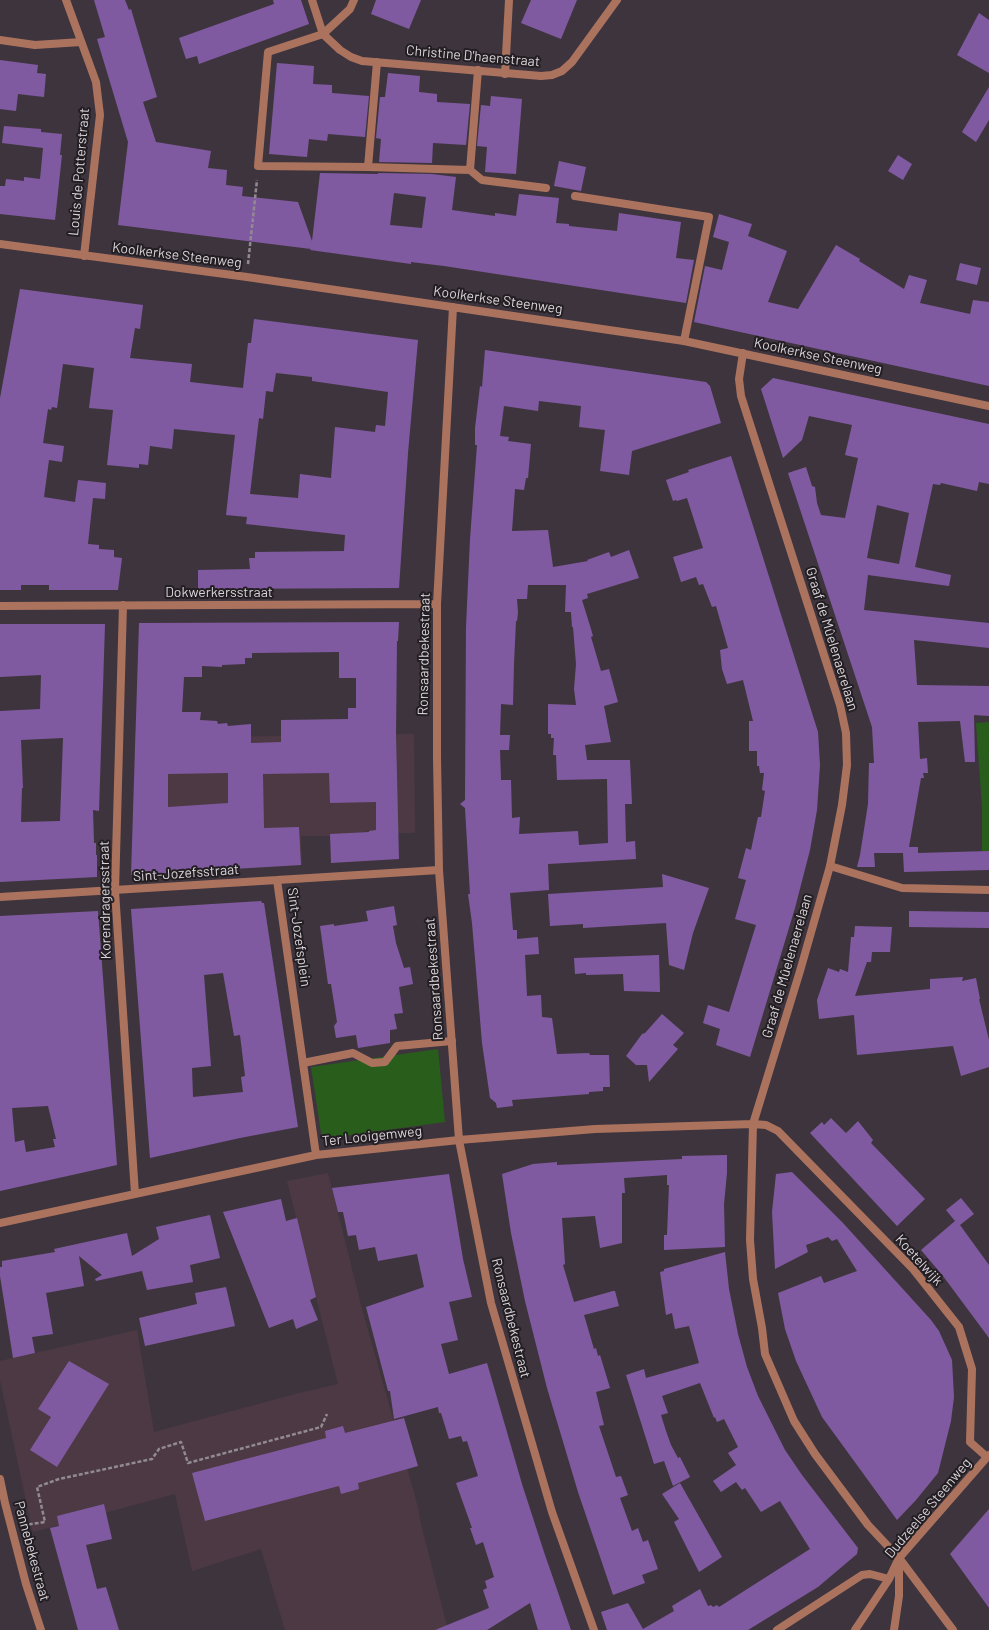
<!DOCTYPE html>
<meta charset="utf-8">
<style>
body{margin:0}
canvas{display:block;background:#3e343e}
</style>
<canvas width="989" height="1630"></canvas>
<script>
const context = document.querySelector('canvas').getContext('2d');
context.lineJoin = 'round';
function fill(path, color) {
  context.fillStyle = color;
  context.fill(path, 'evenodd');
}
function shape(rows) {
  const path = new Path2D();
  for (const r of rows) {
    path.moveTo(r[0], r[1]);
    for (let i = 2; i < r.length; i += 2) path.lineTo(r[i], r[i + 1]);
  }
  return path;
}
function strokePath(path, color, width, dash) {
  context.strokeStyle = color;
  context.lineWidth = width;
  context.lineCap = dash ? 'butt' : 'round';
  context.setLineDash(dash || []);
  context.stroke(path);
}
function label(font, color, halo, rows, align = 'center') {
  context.font = font + ' Barlow,sans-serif';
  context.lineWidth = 4;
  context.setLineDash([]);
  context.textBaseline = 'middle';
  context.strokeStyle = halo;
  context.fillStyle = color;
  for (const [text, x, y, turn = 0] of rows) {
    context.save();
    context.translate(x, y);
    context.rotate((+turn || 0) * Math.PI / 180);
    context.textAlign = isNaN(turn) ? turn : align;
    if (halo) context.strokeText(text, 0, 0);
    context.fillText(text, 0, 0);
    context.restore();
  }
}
const education = shape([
 [135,734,220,737,414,734,415,833,398,833,379,830,331,836,301,836,302,865,230,869,142,818,133,818],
 [328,1173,362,1309,418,1507,420,1520,448,1630,285,1630,261,1549,192,1571,175,1494,33,1532,31,1524,0,1380,0,1361,137,1330,154,1432,299,1393,338,1384,287,1181]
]);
const green = shape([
 [989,722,989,851,982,852,982,807,976,723],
 [438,1049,445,1122,322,1139,311,1067]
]);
const building = shape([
 [94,0,125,0,129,10,131,9,157,97,143,102,156,142,211,151,208,168,227,170,226,185,243,187,242,196,298,202,312,241,320,173,378,174,378,173,432,174,456,177,452,210,495,216,495,213,516,216,519,194,559,198,556,223,569,224,569,226,617,231,619,213,681,222,676,258,694,260,686,303,444,266,411,262,411,264,310,250,311,249,118,225,128,142,97,39,105,37],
 [394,193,426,197,422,228,390,225],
 [273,0,301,0,309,24,199,64,197,56,186,59,179,38,274,4],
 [376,0,421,0,409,29,371,14],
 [531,0,577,0,561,39,521,23],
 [979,13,989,20,989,73,957,55],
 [0,60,38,65,37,73,46,74,44,97,18,94,16,111,0,109],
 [277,63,314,66,313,84,332,85,332,93,369,96,365,137,328,134,327,141,309,139,307,157,269,154],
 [388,73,420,76,419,92,437,94,437,102,470,104,466,145,433,143,432,163,379,162,381,139,376,138,380,97,385,97],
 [989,87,989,120,976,142,962,132],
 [491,96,522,99,516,174,485,172,487,147,477,146,481,105,490,106],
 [4,126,41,129,41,132,62,134,60,155,62,155,55,220,0,214,0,186,5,186,6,179,24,181,24,177,40,179,43,148,2,143],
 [898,155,912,164,903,180,888,171],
 [559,161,586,167,581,191,554,186],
 [719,214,752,224,748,236,787,251,768,302,798,309,836,245,860,259,859,261,904,289,909,275,927,280,920,303,970,314,973,300,989,302,989,386,694,322,705,266,722,270,729,242,713,237],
 [960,263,981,268,977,285,956,280],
 [20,289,143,305,140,329,135,328,130,358,192,364,190,382,243,388,248,343,251,343,254,319,418,340,408,453,399,588,198,589,198,570,250,569,249,558,255,558,255,552,344,551,345,535,246,524,247,517,226,515,235,435,174,429,172,449,150,446,148,465,139,464,139,468,107,465,113,410,89,408,94,368,63,364,57,408,52,407,51,410,48,409,43,443,64,446,62,462,49,460,44,497,75,502,78,480,106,483,105,499,93,498,88,544,99,545,99,549,114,550,114,557,122,558,118,590,49,590,49,585,21,585,21,590,0,590,0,398],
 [276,373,312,377,312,381,388,392,385,426,376,425,375,432,335,427,331,478,300,474,298,498,250,494,259,418,263,419,266,391,273,392],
 [485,350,706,382,710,386,721,423,632,451,629,475,600,471,605,430,579,427,581,406,539,401,538,411,504,406,500,436,509,437,508,441,531,444,528,478,526,478,524,490,515,489,512,531,548,530,553,567,588,561,587,560,609,552,611,557,629,550,639,578,587,594,588,598,582,600,591,629,593,636,591,637,601,671,609,669,618,702,604,706,611,742,585,745,587,760,630,760,632,804,625,804,626,842,635,841,636,859,548,864,549,890,510,893,513,930,517,930,517,939,538,937,539,954,525,955,527,996,541,995,542,1017,552,1018,557,1054,589,1053,590,1055,609,1055,610,1087,603,1087,603,1091,589,1092,589,1094,512,1100,513,1106,497,1108,496,1103,490,1098,482,1043,472,923,468,894,470,894,465,808,460,804,465,800,466,627,470,539,477,445,475,445,475,428,480,386,482,387],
 [528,585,566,585,565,612,571,612,572,627,573,627,576,664,574,689,576,705,548,704,548,734,551,734,551,738,554,738,553,755,556,755,557,780,607,779,608,843,579,845,578,831,519,834,520,817,512,818,511,780,501,780,500,750,509,750,510,735,500,735,501,704,513,705,514,663,516,621,517,621,518,613,517,599,527,599],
 [773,378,989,424,989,484,979,482,977,491,941,483,940,485,933,484,915,567,951,575,949,586,868,575,864,610,989,623,989,648,914,640,917,685,989,686,989,716,974,715,975,762,965,762,960,721,918,722,920,759,927,758,928,773,923,773,924,778,921,778,909,847,918,847,918,853,989,851,989,870,904,872,903,853,874,853,875,867,857,867,860,855,868,804,869,763,874,763,872,727,788,473,806,467,812,486,815,487,817,503,821,515,845,518,858,458,845,455,852,425,809,416,802,440,783,458,761,389],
 [877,505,909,513,899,564,867,558],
 [731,456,818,732,820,765,817,810,810,850,795,908,750,1057,716,1045,720,1029,703,1023,708,1005,729,1012,756,925,735,919,746,880,738,878,746,848,751,850,758,817,761,817,765,791,762,790,764,773,760,773,759,766,757,766,757,751,749,751,749,721,753,721,743,680,727,684,722,669,720,650,728,648,716,606,712,607,703,584,699,585,696,577,681,582,673,557,703,548,687,498,677,501,676,500,673,501,666,480,689,472,688,470],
 [399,622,398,641,397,641,396,734,399,859,331,863,330,834,369,832,369,831,376,830,376,802,330,803,329,773,263,774,264,828,299,827,301,865,131,875,139,623],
 [339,652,339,678,356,678,356,708,348,708,348,719,281,720,281,742,251,743,251,724,228,726,227,723,218,724,217,721,200,720,201,712,182,712,184,677,202,677,202,666,222,667,222,665,245,664,245,658,252,658,252,653],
 [228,773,228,803,168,807,168,774],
 [0,624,105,624,99,811,93,810,94,843,96,843,96,855,97,855,97,877,0,882,0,711,40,709,41,675,0,677],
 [63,738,60,821,21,822,22,788,23,788,21,740],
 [662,874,709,888,693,933,684,970,669,965,666,923,583,928,583,924,550,926,548,894,663,887],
 [261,901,262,903,264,903,298,1127,240,1138,150,1158,131,909],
 [223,973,234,1036,240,1035,245,1076,241,1077,243,1092,193,1097,192,1068,211,1066,204,975],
 [394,906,397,925,393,926,396,943,404,968,410,967,413,984,399,987,403,1013,394,1014,397,1029,390,1030,390,1043,358,1048,356,1035,336,1038,334,1026,337,1022,331,984,328,984,320,926,334,924,334,926,368,921,366,911],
 [98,911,117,1165,0,1191,0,916],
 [48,1106,56,1139,53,1139,55,1147,26,1152,24,1140,15,1142,12,1108],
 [909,911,989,912,989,928,909,927],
 [855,926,892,927,890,952,872,952,871,962,867,962,855,996,930,989,930,979,963,977,962,981,976,978,980,999,979,999,989,1040,989,1067,961,1076,953,1046,857,1055,854,1015,819,1019,817,1000,828,968,839,972,840,969,848,972,851,937,854,937],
 [659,955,660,992,624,991,623,974,586,975,586,973,575,974,574,958],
 [662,1014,684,1033,673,1045,678,1049,649,1082,647,1065,636,1065,626,1056,642,1034,645,1033],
 [831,1118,846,1133,858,1121,873,1140,871,1143,925,1199,897,1226,810,1133,822,1122,824,1125],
 [727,1155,727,1173,724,1204,725,1247,664,1250,664,1235,667,1235,669,1185,667,1185,667,1175,624,1178,625,1193,622,1193,622,1243,600,1248,595,1216,562,1218,565,1264,563,1265,574,1302,613,1291,615,1291,619,1306,584,1315,594,1349,596,1348,598,1356,600,1355,610,1388,596,1392,604,1425,599,1426,616,1477,621,1476,628,1495,620,1498,632,1531,638,1528,643,1542,648,1540,658,1569,642,1575,645,1583,613,1595,578,1492,547,1388,525,1301,511,1233,502,1174,533,1164,557,1162,557,1165,682,1159,682,1156],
 [792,1172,843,1223,931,1320,939,1331,952,1360,954,1397,951,1421,938,1473,916,1500,897,1520,822,1417,796,1361,785,1329,778,1293,821,1276,824,1283,857,1271,837,1239,832,1241,828,1237,806,1245,808,1252,775,1269,772,1212,776,1174],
 [449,1174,463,1259,472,1297,449,1302,458,1340,441,1344,449,1374,487,1363,522,1484,544,1552,571,1630,538,1630,530,1603,487,1630,435,1630,489,1608,483,1590,487,1588,485,1581,494,1577,483,1542,476,1545,470,1528,472,1528,456,1483,478,1476,467,1441,463,1442,461,1436,449,1439,441,1413,439,1413,438,1407,394,1419,390,1391,388,1391,366,1307,424,1287,417,1254,378,1261,375,1247,359,1250,356,1235,348,1236,343,1212,338,1212,332,1188],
 [961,1198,974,1214,960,1225,989,1265,989,1338,943,1276,921,1250,955,1221,946,1210],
 [281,1199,286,1221,297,1218,316,1297,310,1300,318,1320,296,1329,293,1319,269,1328,223,1212],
 [210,1215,220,1258,190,1265,193,1282,147,1290,142,1271,96,1281,95,1279,102,1275,79,1256,84,1286,46,1293,53,1334,32,1337,35,1353,13,1358,0,1276,0,1267,2,1267,2,1261,55,1252,54,1249,127,1233,132,1256,159,1239,156,1227],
 [725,1252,729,1289,738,1334,747,1367,758,1396,785,1450,802,1475,858,1548,857,1554,818,1587,748,1630,607,1630,601,1612,628,1603,643,1629,674,1611,672,1606,700,1589,708,1606,711,1605,713,1607,717,1605,719,1607,810,1549,780,1501,761,1512,745,1488,742,1490,736,1482,721,1492,713,1481,736,1465,728,1453,738,1447,724,1419,717,1422,715,1417,714,1418,700,1383,662,1396,668,1413,661,1415,666,1431,671,1445,678,1458,680,1457,690,1477,673,1486,664,1461,654,1464,626,1375,644,1369,646,1378,699,1363,689,1326,675,1329,672,1313,666,1315,660,1272,664,1271,664,1269],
 [226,1287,235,1326,145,1346,139,1318,197,1304,195,1293],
 [69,1361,109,1384,57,1467,30,1450,51,1417,38,1409],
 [404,1418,418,1466,358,1483,359,1489,341,1494,339,1486,205,1521,192,1473,326,1438,325,1431,343,1426,345,1433],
 [680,1483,722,1557,699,1572,674,1522,679,1519,662,1494],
 [104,1504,112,1539,86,1545,97,1589,106,1587,119,1630,78,1630,50,1528,59,1526,57,1516],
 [989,1509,989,1608,950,1554]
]);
const path = shape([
 [248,264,257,180],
 [26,1527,25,1525,45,1522,37,1487,59,1479,152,1459,159,1449,181,1442,188,1463,321,1427,327,1414]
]);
const service = shape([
 [323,34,350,9,354,0],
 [505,74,509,0],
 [575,196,709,217,684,341],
 [830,866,902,888,989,890],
 [303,1063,353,1053,372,1063,385,1062,397,1046,452,1041]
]);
const minor = shape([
 [66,0,96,82,100,115,84,256],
 [312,0,323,34,340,50,351,57,362,61,541,76,552,75,562,71,572,62,617,0],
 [323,34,268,52,258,166,368,167,470,170,482,180,546,188],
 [0,40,35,45,81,42],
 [368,167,377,62],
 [470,170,478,70],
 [0,244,247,277,684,341,989,406],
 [453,307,437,604,437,757,439,870,459,1140,491,1303,552,1512,594,1630],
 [743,353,739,379,741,396,840,705,846,733,847,765,842,805,830,866,800,971,753,1124,750,1240,753,1279,762,1328,765,1354,794,1421,815,1454,868,1525,899,1558,953,1630],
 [123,605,115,891,135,1194],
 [0,606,437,604],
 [0,897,277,880],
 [316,1155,277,880,439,870],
 [0,1223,316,1155,459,1140,595,1129,753,1124,766,1125,778,1131,913,1269,959,1327,972,1369,970,1442,987,1457],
 [0,1479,5,1503,26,1584,41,1630],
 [777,1630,862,1575,870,1574,889,1579],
 [855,1630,889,1579,899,1558,989,1455],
 [894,1630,899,1596,899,1559]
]);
const streetNames = [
 ["Christine D'haenstraat",473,56,5],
 ["Louis de Potterstraat",79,172,-85],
 ["Koolkerkse Steenweg",177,255,7],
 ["Koolkerkse Steenweg",498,300,8],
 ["Koolkerkse Steenweg",818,356,12],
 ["Dokwerkersstraat",219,592],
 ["Graaf de Mûelenaerelaan",832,639,73],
 ["Ronsaardbekestraat",424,654,-89],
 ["Sint-Jozefsstraat",186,873,-4],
 ["Korendragersstraat",105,900,-91],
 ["Sint-Jozefsplein",299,937,82],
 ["Graaf de Mûelenaerelaan",787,966,-74],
 ["Ronsaardbekestraat",434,979,-94],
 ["Ter Looigemweg",372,1136,-6],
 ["Koetelwijk",919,1260,48],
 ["Ronsaardbekestraat",511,1318,76],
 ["Dudzeelse Steenweg",928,1508,-50],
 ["Pannebekestraat",32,1551,75]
];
fill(education, '#4c3943');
fill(green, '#285d1c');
fill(building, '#805aa0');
strokePath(path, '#928a92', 2.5, [4, 2]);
strokePath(service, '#ab735e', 8);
strokePath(minor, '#ab735e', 8);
label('14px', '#dad4da', '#221e22', streetNames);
</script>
